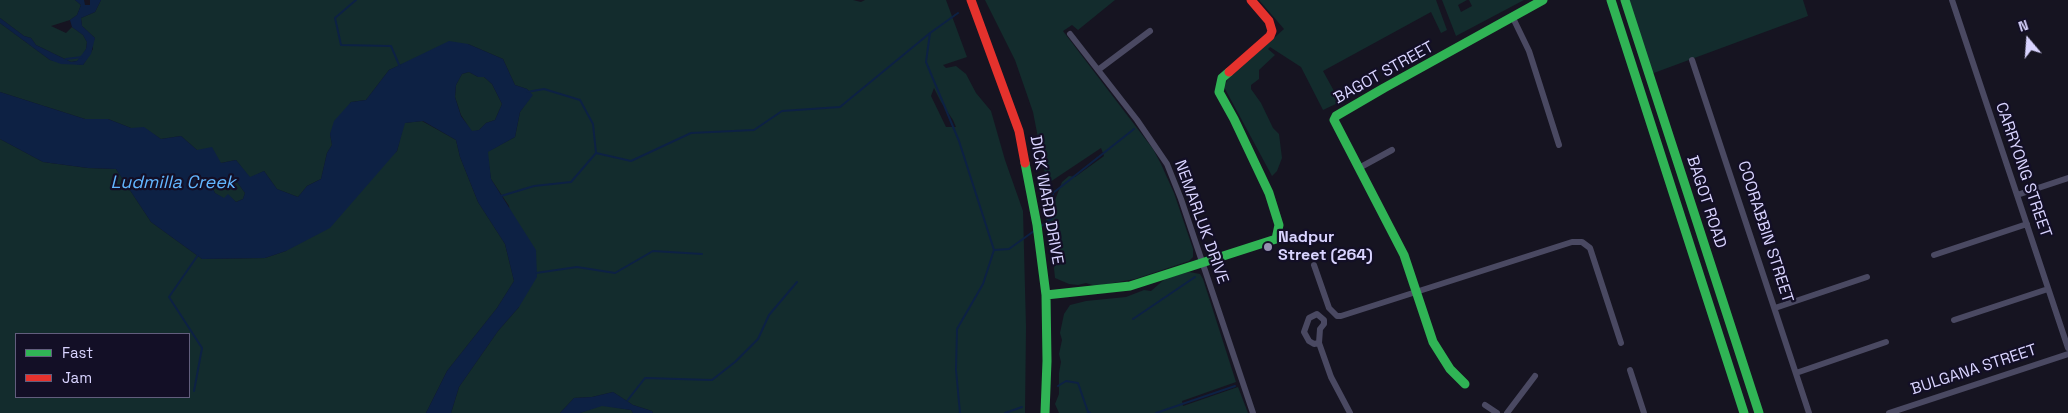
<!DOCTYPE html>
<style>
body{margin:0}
#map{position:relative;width:2068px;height:413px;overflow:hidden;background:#161421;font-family:"Space Grotesk",sans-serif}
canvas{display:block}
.legend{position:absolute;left:15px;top:333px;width:175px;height:65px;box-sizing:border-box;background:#130f26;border:1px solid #625e7d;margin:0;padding:6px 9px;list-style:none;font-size:15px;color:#d9d4ff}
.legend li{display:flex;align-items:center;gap:10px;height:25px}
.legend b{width:25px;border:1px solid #625e7d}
.north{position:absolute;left:2003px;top:15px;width:50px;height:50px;-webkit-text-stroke:4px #130f26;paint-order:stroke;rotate:342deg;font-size:14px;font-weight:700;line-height:20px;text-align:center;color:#d9d4ff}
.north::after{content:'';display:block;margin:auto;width:18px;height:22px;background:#d9d4ff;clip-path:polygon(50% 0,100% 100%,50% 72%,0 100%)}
</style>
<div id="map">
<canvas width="2068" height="413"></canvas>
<ul class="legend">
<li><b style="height:6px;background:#30b455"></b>Fast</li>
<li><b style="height:6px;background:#e5322d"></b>Jam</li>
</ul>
<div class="north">N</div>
</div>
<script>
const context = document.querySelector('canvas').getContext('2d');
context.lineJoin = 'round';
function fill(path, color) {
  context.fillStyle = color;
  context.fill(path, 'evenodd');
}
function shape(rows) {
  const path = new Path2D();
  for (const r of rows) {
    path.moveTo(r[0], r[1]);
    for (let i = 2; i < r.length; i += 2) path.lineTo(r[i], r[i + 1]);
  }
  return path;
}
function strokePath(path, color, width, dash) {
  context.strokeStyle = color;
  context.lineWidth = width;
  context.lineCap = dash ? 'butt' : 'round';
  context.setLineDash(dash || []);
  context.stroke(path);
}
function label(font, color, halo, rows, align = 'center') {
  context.font = font + ' "Space Grotesk",sans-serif';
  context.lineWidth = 4.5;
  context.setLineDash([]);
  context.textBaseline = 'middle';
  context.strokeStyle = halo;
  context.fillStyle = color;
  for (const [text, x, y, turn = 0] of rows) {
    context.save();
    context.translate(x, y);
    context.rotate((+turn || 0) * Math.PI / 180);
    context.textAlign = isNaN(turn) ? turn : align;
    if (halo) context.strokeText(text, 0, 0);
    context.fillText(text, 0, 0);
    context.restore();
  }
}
const green = shape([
 [0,0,75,0,81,5,77,15,70,20,51,26,66,33,72,27,83,35,87,42,86,49,82,56,77,61,71,62,36,45,31,38,24,36,0,18],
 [101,0,853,0,861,2,865,0,946,0,967,57,943,65,946,68,956,66,966,74,976,93,991,111,1005,160,1023,211,1026,327,1025,413,653,413,652,411,633,405,613,392,592,397,574,398,560,413,451,413,459,387,498,331,519,307,509,206,491,179,487,152,515,137,520,112,532,95,527,89,515,85,503,59,468,44,414,59,389,70,366,100,351,102,330,134,332,145,327,153,321,179,307,186,298,197,277,189,264,171,250,178,236,160,221,163,197,150,181,136,161,139,144,128,131,128,108,119,85,119,0,92,0,23,50,60,83,65,93,49,92,44,95,38,82,26,81,18,95,12],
 [934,88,941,102,953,120,956,127,946,127,931,96],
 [985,0,1115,0,1078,30,1072,25,1063,31,1153,149,1161,164,1174,193,1193,249,1193,257,1189,261,1135,279,1096,286,1086,283,1078,285,1069,284,1055,278,1054,268,1056,258,1051,248,1054,241,1054,235,1046,219,1053,214,1052,208,1062,182,1069,176,1075,177,1104,156,1101,148,1047,184,1033,112,1015,60],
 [1259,0,1436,0,1447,30,1441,33,1431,12,1323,71,1340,102,1323,110,1301,67,1270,47,1268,49,1275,55,1259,70,1259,79,1251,85,1251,89,1261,103,1273,128,1279,134,1282,158,1277,171,1272,176,1224,87,1228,79,1284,29],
 [1442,0,1467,0,1458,5,1461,12,1472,6,1469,0,1524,0,1456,36],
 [1627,0,1803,0,1808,16,1651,74],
 [469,72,478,77,484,77,492,84,502,104,495,120,486,123,479,130,472,132,461,115,455,97,456,85,462,74],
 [422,121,456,140,460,157,478,202,505,244,514,281,497,308,447,371,426,413,0,413,0,139,43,162,88,168,116,169,151,222,202,259,265,258,286,251,397,151,404,123],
 [16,334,189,334,189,397,16,397],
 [237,182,245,193,243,199,236,202,228,195,224,199,215,193,213,189,217,184],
 [1189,272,1200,274,1203,279,1236,382,1182,401,1183,406,1238,387,1248,413,1059,413,1055,404,1059,394,1059,373,1061,362,1059,354,1062,340,1060,333,1064,314,1070,305,1086,301,1126,297,1144,290,1151,291,1166,278],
 [602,405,631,410,633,413,580,413]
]);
const water = shape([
 [75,0,84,0,85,5,90,5,90,0,101,0,95,12,81,18,82,26,95,38,91,54,83,65,61,64,50,60,0,23,0,18,24,36,31,38,36,45,71,62,77,61,86,49,87,42,83,35,72,27,70,20,77,15,81,5],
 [449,41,468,44,503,59,515,85,527,89,533,95,520,112,515,137,488,152,491,179,536,250,537,277,519,307,498,331,459,387,451,413,426,413,447,371,497,308,514,281,505,244,478,202,460,157,456,140,423,121,405,123,397,151,330,228,286,251,265,258,202,259,151,222,116,169,88,168,43,162,0,139,0,92,85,119,108,119,131,128,144,127,161,139,181,136,197,150,212,147,221,163,236,160,250,177,264,171,277,189,298,197,307,186,321,179,327,153,332,145,330,134,334,121,351,102,366,100,389,70],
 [469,72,478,77,484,77,492,84,502,104,495,120,486,123,479,130,472,131,461,116,455,97,456,85,462,74],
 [237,182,245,193,243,199,236,202,228,194,224,198,215,193,213,189,217,184,224,183,228,185],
 [613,392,633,405,652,411,653,413,633,413,631,410,602,406,580,413,560,413,574,398,592,397]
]);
const stream = shape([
 [356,0,335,18,341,45,391,46,400,67],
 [958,13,930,33,926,62,959,141,994,250,983,284,957,329,956,370,960,413],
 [66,59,82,57],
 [527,92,544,89,580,100,593,124,596,153,631,161,691,133,754,130,782,111,840,107,930,33],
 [501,196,534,186,571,182,596,153],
 [1040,227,1055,216,1053,193,1134,129],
 [994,250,1009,249,1034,231],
 [536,273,577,267,615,273,653,251,702,254],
 [1133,319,1195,277],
 [1058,386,1066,381,1078,383,1088,412,1090,413],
 [194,391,202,348,169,297,198,255],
 [627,401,645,378,712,380,735,362,758,339,769,315,797,282],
 [1005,413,1022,407],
 [1156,413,1235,386]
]);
const street = shape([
 [1952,0,2068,348],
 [1513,18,1529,51,1559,145],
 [1070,34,1137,120,1167,164,1181,199,1253,413],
 [1692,60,1809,413],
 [1098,70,1150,31],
 [1359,168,1392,150],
 [2017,195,2068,178],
 [1934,255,2027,224],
 [1314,265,1329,308,1337,316,1341,316,1572,242,1582,242,1590,248,1621,343],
 [1775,308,1867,277],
 [1954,320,2048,289],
 [1319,343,1314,344,1309,341,1304,332,1309,318,1317,314,1324,320,1324,324,1320,329,1319,343,1331,377,1350,413],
 [1630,370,1644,413],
 [1796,373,1886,342],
 [1485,405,1497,413],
 [1507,413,1535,376],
 [1889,413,2068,354]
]);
const fast = shape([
 [1611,0,1744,413],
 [1625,0,1759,413],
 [1025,163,1037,225,1046,295,1047,361,1045,413],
 [1046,295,1130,286,1276,239,1279,225,1269,193,1234,119,1219,92,1222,78,1229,72],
 [1465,384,1450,369,1433,342,1404,255,1334,120,1336,116,1384,88,1543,0]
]);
const jam = shape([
 [971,0,1019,131,1025,163],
 [1229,72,1270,36,1272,31,1269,21,1251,0]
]);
const markers = [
 [1268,247,5,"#9591b1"]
];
const streetNames = [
 ["BAGOT STREET",1384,73,-29],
 ["CARRYONG STREET",2023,170,71],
 ["DICK WARD DRIVE",1046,200,80],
 ["BAGOT ROAD",1706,202,72],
 ["NEMARLUK DRIVE",1201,222,70],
 ["COORABBIN STREET",1765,232,72],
 ["BULGANA STREET",1974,370,-18]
];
const poiNames = [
 ["Nadpur",1278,238],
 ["Street (264)",1278,256]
];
const waterNames = [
 ["Ludmilla Creek",173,183]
];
fill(green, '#132c2d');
fill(water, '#0d2144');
strokePath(stream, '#0d2144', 2);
strokePath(street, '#4a4962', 6);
strokePath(fast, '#30b455', 9);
strokePath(jam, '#e5322d', 9);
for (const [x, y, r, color] of markers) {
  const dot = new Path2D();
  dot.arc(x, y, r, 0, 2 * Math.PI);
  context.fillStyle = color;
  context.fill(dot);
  strokePath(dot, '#130f26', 2);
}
label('16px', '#d9d4ff', '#130f26', streetNames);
label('bold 16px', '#d9d4ff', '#130f26', poiNames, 'left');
label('italic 18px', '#62b6ff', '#130f26', waterNames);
</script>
